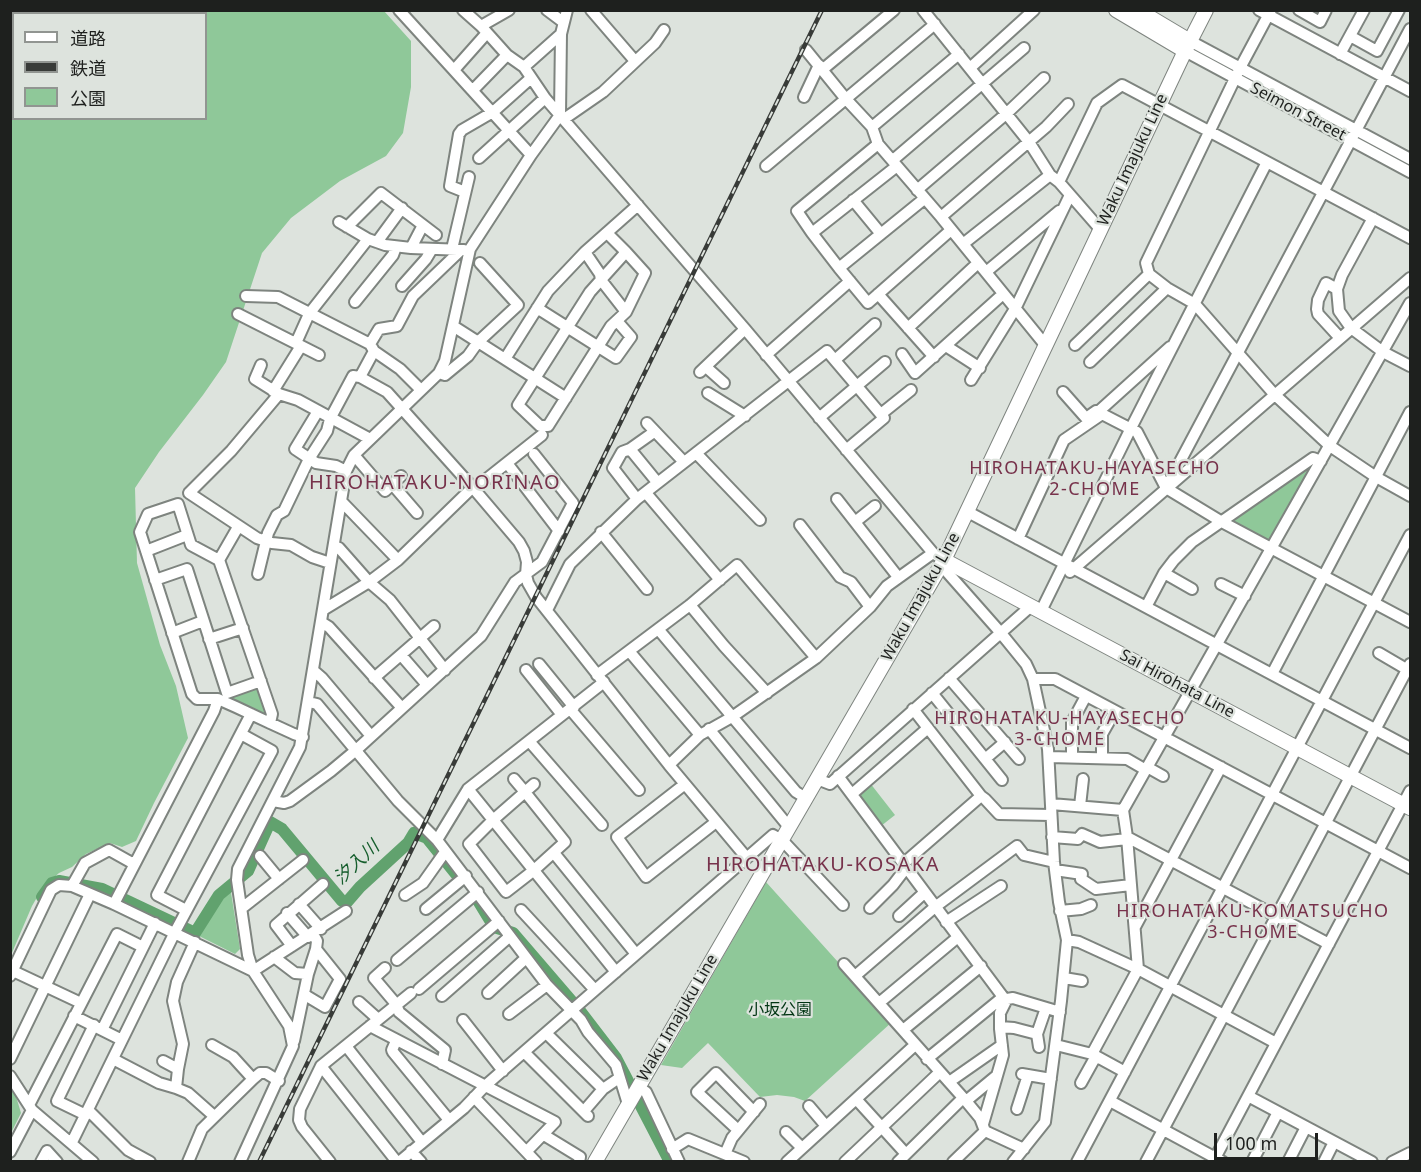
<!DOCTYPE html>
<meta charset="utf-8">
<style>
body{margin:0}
#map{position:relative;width:1421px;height:1172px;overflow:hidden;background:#dde3dd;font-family:"Noto Sans","Noto Sans JP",sans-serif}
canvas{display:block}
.frame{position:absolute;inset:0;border:12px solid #1e201e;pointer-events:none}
.legend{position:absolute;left:12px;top:12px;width:195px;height:108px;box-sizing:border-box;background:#dde3dd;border:2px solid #919591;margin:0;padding:8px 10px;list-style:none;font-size:18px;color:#1e201e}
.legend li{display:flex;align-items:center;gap:12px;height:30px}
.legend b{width:30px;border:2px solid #919591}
.scale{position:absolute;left:1214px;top:1133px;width:104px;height:27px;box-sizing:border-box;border:3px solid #1e201e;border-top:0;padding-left:8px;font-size:18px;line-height:21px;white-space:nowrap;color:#1e201e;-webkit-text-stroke:4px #dde3dd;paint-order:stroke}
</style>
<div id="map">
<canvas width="1421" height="1172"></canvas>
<div class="frame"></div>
<ul class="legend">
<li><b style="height:8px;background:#fff"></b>道路</li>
<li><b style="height:8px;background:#383b38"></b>鉄道</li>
<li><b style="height:16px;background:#8fc899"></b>公園</li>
</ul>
<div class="scale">100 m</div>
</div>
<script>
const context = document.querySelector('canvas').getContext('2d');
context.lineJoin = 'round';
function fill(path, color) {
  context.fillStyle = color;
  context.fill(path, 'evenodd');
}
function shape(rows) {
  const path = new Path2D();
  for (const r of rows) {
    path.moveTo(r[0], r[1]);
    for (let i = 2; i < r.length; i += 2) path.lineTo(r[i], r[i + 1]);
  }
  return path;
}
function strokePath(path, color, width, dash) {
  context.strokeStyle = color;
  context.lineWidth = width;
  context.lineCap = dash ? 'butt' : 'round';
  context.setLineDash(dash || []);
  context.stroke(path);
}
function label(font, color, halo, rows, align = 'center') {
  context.font = font + ' "Noto Sans","Noto Sans JP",sans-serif';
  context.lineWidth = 4.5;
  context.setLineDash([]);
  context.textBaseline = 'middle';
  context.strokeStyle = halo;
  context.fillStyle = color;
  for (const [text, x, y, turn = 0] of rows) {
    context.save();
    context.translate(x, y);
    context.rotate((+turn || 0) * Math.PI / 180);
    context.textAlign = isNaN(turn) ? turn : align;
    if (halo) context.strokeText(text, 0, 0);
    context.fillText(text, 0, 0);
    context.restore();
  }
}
const green = shape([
 [11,11,384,11,411,41,411,87,403,133,386,156,340,181,291,218,262,253,226,362,203,395,159,452,135,488,137,563,160,645,176,686,188,738,154,803,136,841,122,847,110,843,86,854,72,867,59,873,43,887,32,906,11,955],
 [14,14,206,14,206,118,14,118],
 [1307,465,1312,469,1268,543,1231,523,1231,519],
 [256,685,260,688,268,712,263,716,225,698],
 [870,783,895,815,881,826,856,795],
 [766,882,892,1022,805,1101,794,1097,777,1095,760,1097,708,1043,682,1068,661,1065],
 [230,886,240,949,235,954,197,935,220,895],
 [11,1088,15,1093,21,1113,11,1133]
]);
const river = shape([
 [42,897,52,883,59,881,102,889,195,933,219,895,248,871,270,822,282,829,342,901,347,902,360,887,408,843,414,833,427,838,460,879],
 [477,899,494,927,513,933,580,1011,616,1058,670,1162]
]);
const minor = shape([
 [399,10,531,155],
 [463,10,481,26,507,55,524,67,545,98,745,329,933,553,944,560,947,572,1000,632,1026,664,1033,679,1048,749,1054,862,1059,902,1067,940,1061,1001,1045,1122,1013,1162],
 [547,10,563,22],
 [591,10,635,61],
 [923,10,1029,142,1050,175,1059,182,1100,229],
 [1259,10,1410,91],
 [1271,10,1240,68,1146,263,1149,274,1167,288,1195,304,1274,394,1330,446,1376,477,1410,496],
 [1299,10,1320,22,1326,10],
 [481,26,509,10],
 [1350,36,1377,51,1399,10],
 [1190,41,1410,159],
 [806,50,845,98,872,127,878,144,941,217,1046,346],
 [1185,51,1410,172],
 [1340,54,1364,10],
 [524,67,561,34],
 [970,68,1034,10],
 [454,70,486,34],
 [822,70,894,10],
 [473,90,507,55],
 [804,97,819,65],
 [564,119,603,92,655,43,664,30],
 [872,127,959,54],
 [878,144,797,211,812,233,897,166],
 [479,158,545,98],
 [893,160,1024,48],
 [766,166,935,24],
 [1059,182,1097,103,1122,85,1410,238],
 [917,190,1006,114,1044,78],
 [465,192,450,186,459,134,462,130,493,112,531,78],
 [924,199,839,268,868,303,951,230],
 [853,200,881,234],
 [941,217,1046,127,1068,104],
 [1373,218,1342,275,1337,289,1339,311,1351,328,1383,352,1410,366],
 [339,222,368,239,385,245,411,248,464,250],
 [347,227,381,193,436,235],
 [607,233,626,252,645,273,626,312,611,326,548,426,540,426,518,405,590,292,626,252],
 [812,233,839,268],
 [377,242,402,208],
 [963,244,1050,175],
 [411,248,423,225],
 [452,249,469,177],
 [585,252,600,274,601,280,626,312],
 [986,272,1059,211],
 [402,286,426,259,432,249],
 [1337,289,1326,283,1318,300,1317,309,1318,314,1340,338],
 [878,294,934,357],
 [246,296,278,297,370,344],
 [355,302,393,255,396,247],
 [537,308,616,358,631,337,617,321],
 [238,314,319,355],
 [453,326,566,398],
 [908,328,978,263],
 [296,343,309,314,368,239],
 [1075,345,1149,274],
 [946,346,980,368],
 [374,351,400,369,421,390],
 [902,354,915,373,1003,294],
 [766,355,850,281],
 [505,359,548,291,585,252,638,205],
 [835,360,875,324],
 [1090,362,1167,288],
 [261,365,255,379,279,394],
 [706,367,724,383],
 [700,372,745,329],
 [439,373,445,375,468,356,478,342,518,305,480,263],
 [360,377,387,392,474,489,519,542,524,551,527,562,526,575,528,583,536,597,669,765,746,857],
 [971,380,1015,309,1070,195],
 [273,391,301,346],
 [1063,392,1086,418,1096,411],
 [708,393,745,416],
 [318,411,295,449,316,463,336,466,346,471],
 [1098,412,1170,347],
 [881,414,911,390],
 [819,418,885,362],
 [647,423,684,462],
 [630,449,657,482],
 [696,453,760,520],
 [354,455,385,491,401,476],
 [510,467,559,531],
 [392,484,417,513],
 [1166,488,1410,29],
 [474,489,542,435],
 [646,493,720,580],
 [637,499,613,468,622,452,630,449,654,432],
 [837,499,898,577],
 [341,501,398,560],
 [968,512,1410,748],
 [855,522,875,506],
 [800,525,840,577,851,582,870,607],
 [601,532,647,589],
 [1018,539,1064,440,1102,414,1137,432,1166,488,1222,522,1410,622],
 [334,546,339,548,369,582,390,600,445,670],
 [146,551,187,535],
 [219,560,238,527],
 [330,563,312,557,291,545,272,543,257,538,189,493,231,451,279,394,298,400,370,439],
 [1070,572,1410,278],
 [1164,573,1192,589],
 [258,574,268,533,277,515,284,511,309,459,327,431,330,419,353,376,360,377,374,351,370,344,379,329,397,326,413,296,461,250],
 [155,580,187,569,227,693,261,681],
 [1221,584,1245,596],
 [690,605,724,646,767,693],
 [1146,607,1164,573,1174,560,1192,542,1313,458,1321,461],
 [323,610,369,582,398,560,473,487],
 [547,610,570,564,637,499,827,351,884,418,846,450],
 [1041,611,1131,428,1267,162],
 [321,622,329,627,402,708],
 [658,629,796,792,806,798],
 [172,633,203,621],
 [209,639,243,628],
 [629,651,700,735],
 [1379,653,1408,670],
 [401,655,427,685],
 [539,664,574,707],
 [526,670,562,715],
 [314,671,322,678,371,736],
 [1272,674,1410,412],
 [597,675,690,605,737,565,816,658],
 [374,678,434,626],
 [949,678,1019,759],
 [1033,679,1055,679,1410,868],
 [932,693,1002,780],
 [309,702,317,704,398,801,437,840,547,985,581,1020,588,1032,616,1065,628,1104],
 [570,709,639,790],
 [270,723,272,714,219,560,191,545,178,504,148,514,140,532,192,694,197,699,218,699,236,707,270,723,294,734,303,737],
 [709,729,789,827],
 [529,741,602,825],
 [1049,757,1127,759,1146,770],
 [1072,757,1072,722,1086,696],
 [1102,758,1102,734,1115,711],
 [985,759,1005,742],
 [669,765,700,735,732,717,816,658,870,607,887,586,933,553],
 [1147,767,1163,776],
 [838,776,1003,997,927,1059],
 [514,779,525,792,565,842,533,871,506,892,469,844,493,820,525,792,534,784],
 [817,779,830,784,1031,606],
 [685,784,617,837,646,877,716,822],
 [468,789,616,972],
 [852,794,928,728],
 [981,796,985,799,999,814,1051,815],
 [273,801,284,803,290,801,331,771,355,751,481,636,515,582,542,562,573,503,534,454],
 [1051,804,1123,810],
 [1080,806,1083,779],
 [1052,837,1078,839,1082,834,1100,842,1127,839],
 [1127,837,1329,944],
 [437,840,468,789,604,682],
 [554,853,636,954],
 [260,856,279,879],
 [904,863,981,796,913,709],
 [1055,870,1082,874,1081,879,1096,889,1131,885],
 [72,886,85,863,109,850,134,864],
 [405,895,423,883,445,852],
 [114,904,214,711,218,699],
 [299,904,321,929],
 [242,908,303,860],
 [870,908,893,885,906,868],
 [426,909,466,876],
 [186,910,157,895,251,714],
 [521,910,595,990],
 [1060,911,1081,909,1091,905],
 [287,913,308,937],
 [899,916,924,893],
 [946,922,1001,886],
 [1135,927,1221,767],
 [1067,940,1079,942,1138,969,1276,1043],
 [292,946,276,925,323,884],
 [274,957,295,973,308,974],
 [397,960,478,892],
 [844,964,966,1101,980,1118,985,1131,1024,1149],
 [385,968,374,978,396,1004,399,1012,445,1050,442,1064],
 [13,971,81,1003],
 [10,976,51,890,59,885,72,886,114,904,253,971,346,911],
 [855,976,935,907,1017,846,1024,855,1054,862],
 [1064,978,1082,981],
 [419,989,499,921],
 [488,993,526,958],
 [305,995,325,1007,340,979,316,949],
 [442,996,509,937],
 [359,1002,378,1019],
 [879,1003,958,937],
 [509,1014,547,985],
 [74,1016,122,1040],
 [463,1020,503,1071],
 [370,1026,555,1122,527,1151],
 [1000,1027,1014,1028,1037,1034],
 [102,1030,155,923],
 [903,1030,981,966],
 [546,1033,603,1089],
 [294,1041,308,974,316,949,317,941,313,934],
 [396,1041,392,1050,393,1052,449,1120],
 [212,1045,233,1057,253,1079],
 [1056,1045,1092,1054,1125,1072],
 [346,1046,421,1141],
 [1039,1047,1037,1034,1046,1008],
 [524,1052,588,1116],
 [1092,1054,1138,969,1127,837,1123,810,1410,303],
 [10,1059,90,894],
 [113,1059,159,1083,176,1088,188,1093,214,1116],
 [163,1061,178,1069],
 [321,1066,397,1162],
 [1022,1074,1051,1079],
 [10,1076,32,1110,93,1162],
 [949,1082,1002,1045],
 [1081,1083,1096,1056],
 [638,1087,646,1092,679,1162],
 [176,1088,178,1069,183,1044,173,1001,177,982,195,942],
 [1248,1096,1372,1162],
 [474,1097,536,1162],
 [856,1099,906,1154],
 [966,1101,995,1077],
 [1110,1101,1223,1162],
 [29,1105,117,934,143,947],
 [809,1106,826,1126],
 [1017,1109,1028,1075],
 [88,1110,128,1150,150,1162],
 [584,1111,603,1089,619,1078],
 [86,1115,57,1101,94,1025],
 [983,1124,1003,1055,1000,1029,1000,1013,1007,999,1013,998,1060,1012],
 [738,1130,697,1092,716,1073,754,1112],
 [786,1132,802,1148],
 [544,1135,580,1157,579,1162],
 [72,1142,175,932,272,751,241,734],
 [672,1149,688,1139,744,1162],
 [411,1151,421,1162],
 [10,1152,32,1110],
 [725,1154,732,1138,760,1104],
 [41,1162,47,1151,57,1162],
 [188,1162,202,1129,253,1079,260,1073,266,1073,279,1081],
 [240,1162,293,1046,289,1026,253,971,248,955,237,880,238,869,300,747,346,471,354,455,439,373,445,361,470,249,531,155,560,115,561,34,567,10],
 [330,1162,302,1127,299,1120,300,1109,321,1066,411,993],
 [399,1162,464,1108,486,1085,773,835,782,840,843,905],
 [787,1162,915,1045],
 [845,1162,940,1072],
 [898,1162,963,1098],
 [953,1162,985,1131],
 [1077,1162,1410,535],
 [1146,1162,1410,664],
 [1213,1162,1410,791],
 [1252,1162,1278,1112],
 [1288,1162,1306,1127],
 [1324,1162,1334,1142],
 [1392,1162,1410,1153]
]);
const major = shape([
 [1116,10,1185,51],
 [1138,10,1190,41],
 [944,560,1410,808],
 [595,1162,944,560,1185,51,1206,10]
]);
const rail = shape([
 [259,1162,822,10]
]);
const streetNames = [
 ["Seimon Street",1298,112,28],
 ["Waku Imajuku Line",1133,160,-65],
 ["Waku Imajuku Line",921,597,-61],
 ["Sai Hirohata Line",1177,684,28],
 ["Waku Imajuku Line",678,1018,-60]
];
const parkNames = [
 ["小坂公園",780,1010]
];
const neighbourhoodNames = [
 ["HIROHATAKU-HAYASECHO",1095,469],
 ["2-CHOME",1095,490],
 ["HIROHATAKU-HAYASECHO",1060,719],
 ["3-CHOME",1060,740],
 ["HIROHATAKU-KOMATSUCHO",1253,912],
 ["3-CHOME",1253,933]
];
const waterNames = [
 ["汐入川",357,863,-43]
];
const quarterNames = [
 ["HIROHATAKU-NORINAO",435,483],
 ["HIROHATAKU-KOSAKA",823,865]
];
fill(green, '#8fc899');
strokePath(river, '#61a26e', 12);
strokePath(minor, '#7e847f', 14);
strokePath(major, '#7e847f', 16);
strokePath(minor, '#fff', 10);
strokePath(major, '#fff', 14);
strokePath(rail, '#383b38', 4.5);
strokePath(rail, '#dde3dd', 2, [7]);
label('16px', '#1e201e', '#dde3dd', streetNames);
label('16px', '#023614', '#dde3dd', parkNames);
context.letterSpacing = '1.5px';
label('18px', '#77324b', '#dde3dd', neighbourhoodNames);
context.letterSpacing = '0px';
label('italic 18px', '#165e2d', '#dde3dd', waterNames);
context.letterSpacing = '1.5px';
label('20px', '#77324b', '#dde3dd', quarterNames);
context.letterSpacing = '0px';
</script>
